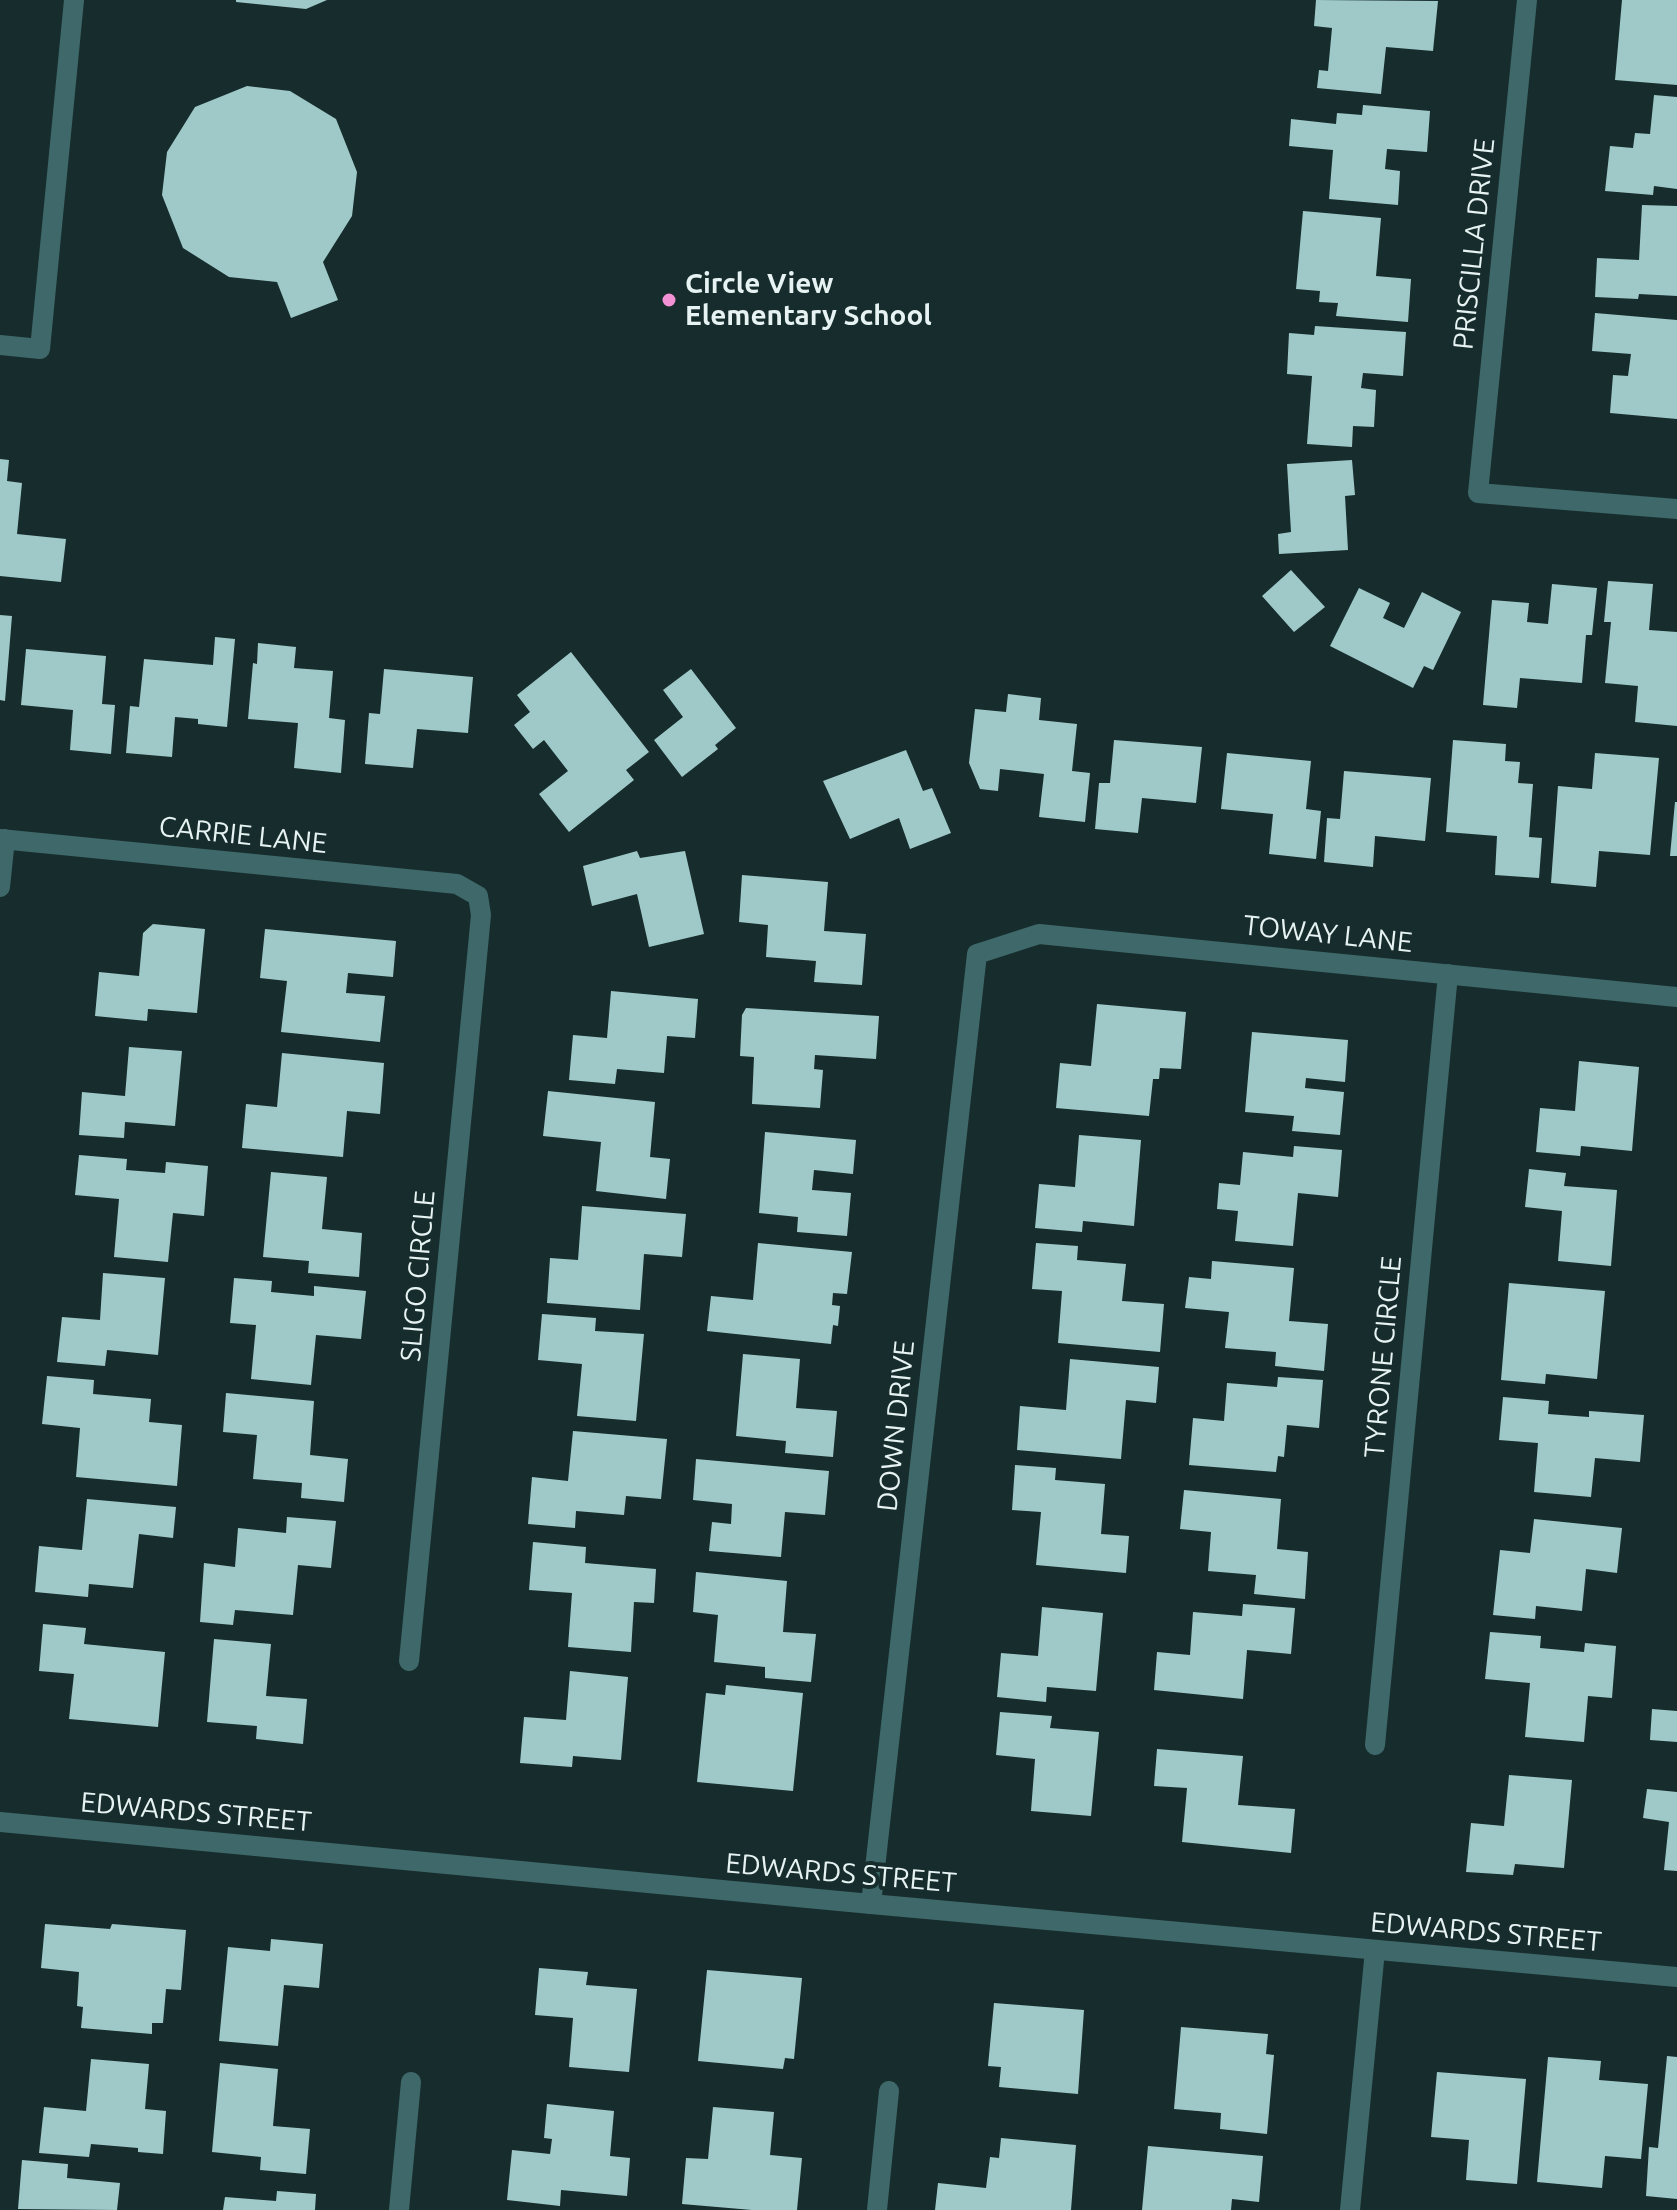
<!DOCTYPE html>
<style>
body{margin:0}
canvas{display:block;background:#172c2c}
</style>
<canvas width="1677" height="2210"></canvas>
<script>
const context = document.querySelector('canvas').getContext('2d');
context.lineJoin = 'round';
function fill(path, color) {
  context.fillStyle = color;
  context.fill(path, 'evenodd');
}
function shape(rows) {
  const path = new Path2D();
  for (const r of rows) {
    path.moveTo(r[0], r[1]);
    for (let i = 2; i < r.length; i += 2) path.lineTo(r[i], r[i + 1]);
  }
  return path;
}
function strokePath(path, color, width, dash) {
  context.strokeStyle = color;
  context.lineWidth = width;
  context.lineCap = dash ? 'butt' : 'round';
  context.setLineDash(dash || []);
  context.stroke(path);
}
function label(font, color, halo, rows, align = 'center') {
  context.font = font + ' Ubuntu,sans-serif';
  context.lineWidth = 8;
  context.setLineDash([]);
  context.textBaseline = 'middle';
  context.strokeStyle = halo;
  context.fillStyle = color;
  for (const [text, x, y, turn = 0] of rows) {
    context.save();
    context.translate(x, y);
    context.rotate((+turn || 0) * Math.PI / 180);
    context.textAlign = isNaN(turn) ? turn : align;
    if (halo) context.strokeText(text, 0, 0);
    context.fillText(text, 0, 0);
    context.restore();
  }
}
const building = shape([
 [236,0,327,0,306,9,236,2],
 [1316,0,1438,1,1433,51,1386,47,1381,94,1317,88,1319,70,1328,71,1332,28,1314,26],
 [1622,0,1677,0,1677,85,1615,80],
 [247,86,290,91,336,119,357,172,352,216,323,262,338,300,291,318,277,282,229,277,183,248,162,195,167,152,195,107],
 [1654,95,1677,97,1677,189,1654,186,1653,195,1605,191,1610,146,1633,148,1635,133,1650,134],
 [1363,105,1430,111,1427,152,1387,149,1385,169,1400,171,1398,205,1329,199,1333,150,1289,146,1291,119,1336,124,1337,113,1362,115],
 [1642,205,1677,206,1677,296,1639,294,1638,299,1595,297,1597,258,1639,260],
 [1303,211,1381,218,1376,276,1411,279,1408,322,1336,316,1338,303,1319,302,1320,291,1296,289],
 [1595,313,1677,320,1677,419,1610,413,1613,375,1628,376,1631,354,1592,351],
 [1315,326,1406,332,1403,376,1363,373,1361,388,1376,390,1374,427,1353,426,1352,447,1307,444,1312,376,1287,374,1289,333,1314,335],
 [0,459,9,460,7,481,22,483,17,534,66,539,61,582,0,576],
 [1352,460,1355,495,1345,496,1348,550,1279,554,1278,534,1291,532,1287,464],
 [1291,570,1325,607,1294,632,1262,596],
 [1608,581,1653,584,1649,630,1677,632,1677,726,1635,722,1638,686,1605,683,1611,622,1604,622],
 [1552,584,1597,588,1592,635,1586,635,1582,683,1520,678,1517,708,1483,705,1492,600,1529,603,1527,622,1548,624],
 [1359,588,1390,603,1383,618,1404,628,1422,592,1461,612,1433,670,1424,666,1413,688,1330,646],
 [0,615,12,616,5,701,0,700],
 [215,637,235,639,227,727,198,724,198,719,175,717,172,757,126,753,130,706,139,707,144,659,213,665],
 [258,643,296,647,294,668,333,671,329,718,345,720,341,773,294,768,298,723,248,719,253,663,257,664],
 [26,649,106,656,102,704,115,705,111,754,70,750,73,710,21,705],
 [571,652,649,752,626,770,634,780,569,832,539,794,568,771,544,740,533,749,514,725,530,712,517,695],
 [384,669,473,677,468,733,417,729,413,768,365,764,369,713,380,714],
 [691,669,736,728,715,745,718,749,682,777,654,740,683,717,663,690],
 [1008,694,1041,698,1039,720,1077,724,1072,771,1090,773,1085,822,1039,817,1044,774,1000,769,998,791,980,789,969,763,975,709,1006,712],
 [1114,740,1202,747,1196,803,1142,798,1138,833,1095,829,1099,783,1110,783],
 [1453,740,1506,744,1505,761,1520,762,1518,783,1533,784,1529,837,1542,838,1539,878,1495,875,1497,836,1446,832],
 [906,750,923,791,932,788,951,833,910,849,899,818,850,839,823,781],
 [1227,753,1311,761,1306,809,1321,811,1316,859,1269,854,1273,814,1221,809],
 [1595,753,1659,758,1650,855,1599,851,1596,887,1551,883,1558,786,1592,789],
 [1344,771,1431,778,1425,841,1375,836,1373,867,1324,862,1327,818,1340,819],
 [1675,802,1677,802,1677,856,1670,856],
 [637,851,640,858,685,851,704,934,649,947,637,894,592,906,583,866],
 [742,875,828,882,824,931,866,934,862,985,814,982,816,961,766,957,768,925,739,922],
 [153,924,205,929,197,1013,148,1009,147,1021,95,1016,99,972,139,976,143,933],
 [265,929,396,941,393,977,348,973,346,993,385,996,380,1042,281,1032,287,981,260,978],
 [611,991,698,999,695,1038,667,1036,664,1073,617,1069,615,1084,569,1080,573,1035,607,1038],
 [1097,1004,1186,1012,1181,1069,1160,1068,1159,1079,1153,1079,1149,1116,1056,1108,1060,1063,1091,1066],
 [746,1008,879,1016,876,1059,815,1055,814,1069,823,1070,820,1108,752,1104,754,1057,740,1056,742,1015],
 [1252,1032,1348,1040,1345,1082,1306,1078,1305,1088,1344,1092,1340,1135,1292,1131,1294,1116,1245,1112],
 [129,1047,182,1051,175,1126,125,1122,124,1138,79,1135,82,1092,125,1096],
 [282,1053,384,1063,380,1114,347,1111,343,1157,242,1148,246,1104,277,1107],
 [1579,1061,1639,1067,1632,1151,1581,1146,1580,1156,1536,1152,1540,1108,1575,1111],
 [548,1091,655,1102,650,1157,670,1159,666,1199,596,1191,601,1142,543,1136],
 [765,1132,856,1140,853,1174,814,1170,812,1190,851,1193,847,1236,797,1232,798,1217,759,1213],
 [1079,1135,1141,1140,1134,1226,1083,1221,1082,1232,1035,1228,1039,1184,1075,1187],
 [1294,1146,1342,1150,1338,1197,1298,1193,1293,1246,1235,1241,1238,1211,1217,1209,1219,1183,1240,1185,1243,1152,1293,1157],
 [79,1155,127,1159,126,1170,165,1173,166,1162,208,1166,204,1216,173,1213,168,1262,114,1257,119,1199,75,1195],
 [1529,1169,1566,1173,1564,1186,1617,1190,1611,1266,1558,1261,1562,1211,1525,1207],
 [271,1172,327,1177,322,1229,362,1233,359,1277,308,1273,309,1261,263,1257],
 [582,1206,686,1214,682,1257,644,1254,640,1310,547,1303,550,1258,578,1260],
 [758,1243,852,1252,847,1294,833,1293,832,1305,840,1306,838,1326,833,1325,831,1344,707,1331,711,1296,753,1300],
 [1036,1243,1078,1246,1077,1260,1126,1264,1122,1301,1164,1304,1160,1352,1058,1343,1062,1291,1032,1289],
 [1212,1261,1294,1268,1289,1321,1328,1324,1324,1371,1275,1366,1276,1352,1225,1348,1229,1312,1185,1308,1189,1277,1211,1279],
 [103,1273,165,1278,158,1355,107,1350,105,1366,57,1362,62,1317,100,1320],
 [234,1278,272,1281,271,1292,314,1296,314,1286,366,1291,361,1339,316,1335,311,1385,251,1379,256,1325,230,1323],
 [1509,1283,1605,1291,1597,1379,1546,1374,1545,1384,1501,1380],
 [542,1314,596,1318,595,1331,644,1334,636,1421,577,1416,582,1364,538,1360],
 [743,1354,800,1359,796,1408,837,1411,833,1457,785,1453,786,1441,736,1436],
 [1070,1359,1159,1367,1156,1403,1126,1400,1121,1459,1017,1450,1020,1406,1066,1410],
 [47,1376,94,1380,93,1394,151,1399,149,1422,182,1425,177,1486,76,1477,80,1428,42,1424],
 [1278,1377,1323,1380,1319,1428,1287,1425,1284,1457,1278,1456,1276,1472,1189,1465,1193,1418,1224,1421,1227,1383,1277,1387],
 [226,1393,314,1401,310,1455,348,1459,344,1502,301,1498,302,1483,253,1479,257,1435,223,1432],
 [1503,1397,1549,1401,1548,1414,1589,1417,1589,1411,1644,1415,1640,1462,1595,1458,1591,1497,1534,1492,1538,1443,1499,1440],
 [573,1431,667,1439,661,1499,626,1496,624,1515,576,1511,575,1528,528,1524,532,1477,568,1481],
 [696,1459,829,1471,825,1515,785,1512,781,1557,709,1551,712,1522,731,1524,732,1504,693,1500],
 [1015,1465,1056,1468,1055,1480,1105,1484,1101,1534,1129,1536,1126,1573,1036,1565,1041,1512,1012,1510],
 [1184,1490,1281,1499,1277,1549,1308,1552,1305,1599,1254,1594,1256,1575,1208,1571,1211,1532,1180,1529],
 [87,1499,176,1507,173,1538,139,1534,133,1588,89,1584,88,1597,35,1592,39,1546,82,1550],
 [287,1517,336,1521,331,1568,298,1565,293,1615,235,1610,233,1625,200,1622,204,1563,235,1567,238,1528,286,1533],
 [1534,1519,1622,1528,1617,1573,1586,1569,1582,1611,1536,1606,1535,1619,1493,1615,1500,1550,1530,1553],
 [533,1542,586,1547,585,1563,656,1569,654,1603,634,1602,631,1652,568,1647,572,1593,529,1590],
 [696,1572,787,1581,783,1632,816,1634,811,1682,765,1678,765,1667,714,1662,718,1615,693,1612],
 [1243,1604,1295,1608,1291,1654,1247,1650,1243,1699,1154,1690,1157,1652,1190,1655,1193,1612,1242,1616],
 [1042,1607,1103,1613,1096,1691,1047,1687,1046,1702,997,1697,1001,1653,1038,1656],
 [43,1624,86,1628,84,1644,165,1652,158,1727,69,1719,74,1674,39,1671],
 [1490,1632,1541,1636,1540,1648,1584,1652,1585,1643,1616,1646,1612,1698,1588,1696,1584,1742,1525,1737,1530,1683,1485,1679],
 [214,1639,271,1644,266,1696,307,1699,303,1744,256,1739,257,1726,207,1722],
 [570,1671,628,1677,621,1760,573,1756,572,1767,520,1763,524,1717,566,1720],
 [726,1685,803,1693,793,1791,697,1782,706,1693,725,1695],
 [1652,1709,1677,1711,1677,1742,1650,1740],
 [1000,1712,1052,1716,1050,1728,1099,1732,1091,1816,1031,1811,1035,1759,996,1755],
 [1157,1749,1243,1756,1238,1805,1295,1809,1291,1853,1182,1842,1187,1788,1154,1786],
 [1509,1775,1572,1780,1564,1868,1515,1864,1513,1875,1466,1872,1471,1823,1504,1826],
 [1647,1789,1677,1792,1677,1871,1664,1870,1669,1822,1643,1818],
 [45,1924,110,1929,112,1924,186,1930,181,1990,166,1989,163,2023,152,2023,152,2034,81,2028,83,2007,77,2006,79,1972,41,1968],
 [271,1939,323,1944,319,1988,284,1985,278,2046,219,2041,228,1947,270,1951],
 [539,1968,588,1972,586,1985,637,1989,629,2072,569,2067,573,2018,535,2015],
 [707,1970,802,1978,794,2059,785,2058,783,2069,698,2061],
 [994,2003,1084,2010,1078,2094,999,2087,1001,2067,988,2066],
 [1181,2027,1268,2034,1266,2054,1274,2055,1267,2134,1220,2129,1221,2113,1174,2109],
 [1667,2056,1677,2057,1677,2199,1646,2196,1649,2147,1658,2148],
 [1548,2057,1601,2061,1599,2080,1648,2084,1641,2159,1605,2156,1602,2188,1537,2182],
 [91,2059,149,2064,145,2109,166,2111,163,2154,138,2152,138,2148,91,2144,89,2157,39,2153,44,2107,86,2111],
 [220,2063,278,2069,273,2126,310,2129,306,2174,260,2170,261,2157,212,2152],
 [1437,2072,1526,2079,1517,2184,1466,2180,1469,2140,1431,2137],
 [547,2104,614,2111,610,2156,630,2158,627,2196,561,2190,560,2206,507,2200,512,2150,550,2154,552,2139,544,2138],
 [713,2107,774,2112,770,2155,802,2158,797,2210,752,2210,682,2204,686,2158,708,2159],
 [1001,2138,1076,2145,1071,2210,935,2210,938,2183,986,2188,990,2157,999,2158],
 [1148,2146,1263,2156,1259,2202,1232,2199,1231,2210,1142,2210],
 [22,2160,68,2164,67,2178,120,2183,117,2210,18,2209],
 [277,2191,316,2194,315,2210,223,2210,225,2197,276,2201]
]);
const minor = shape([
 [1527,0,1478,493,1677,509],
 [0,345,40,349,74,0],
 [0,839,457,884,478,896,481,915,409,1661],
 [0,887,5,839],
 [1375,1745,1448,974],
 [871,1904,977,954,1039,934,1677,997],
 [399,2210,411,2082],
 [877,2210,889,2091],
 [1350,2210,1375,1950]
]);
const tertiary = shape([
 [0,1822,871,1904,1677,1977]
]);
const markers = [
 [669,300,8,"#f391d5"]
];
const streetNames = [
 ["PRISCILLA DRIVE",1474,244,-84],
 ["CARRIE LANE",243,835,6],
 ["TOWAY LANE",1328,934,6],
 ["SLIGO CIRCLE",418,1276,-85],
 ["TYRONE CIRCLE",1383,1357,-85],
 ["DOWN DRIVE",896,1426,-84],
 ["EDWARDS STREET",196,1812,5],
 ["EDWARDS STREET",841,1873,5],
 ["EDWARDS STREET",1486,1932,5]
];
const poiNames = [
 ["Circle View",685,284],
 ["Elementary School",685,316]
];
fill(building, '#9fc9c9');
strokePath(minor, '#3e6869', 20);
strokePath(tertiary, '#3e6869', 20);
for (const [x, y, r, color] of markers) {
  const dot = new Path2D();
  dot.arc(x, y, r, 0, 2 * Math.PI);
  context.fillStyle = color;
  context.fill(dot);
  strokePath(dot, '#172c2c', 3);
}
label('28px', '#e7f3f3', '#172c2c', streetNames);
label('bold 28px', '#e7f3f3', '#172c2c', poiNames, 'left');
</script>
